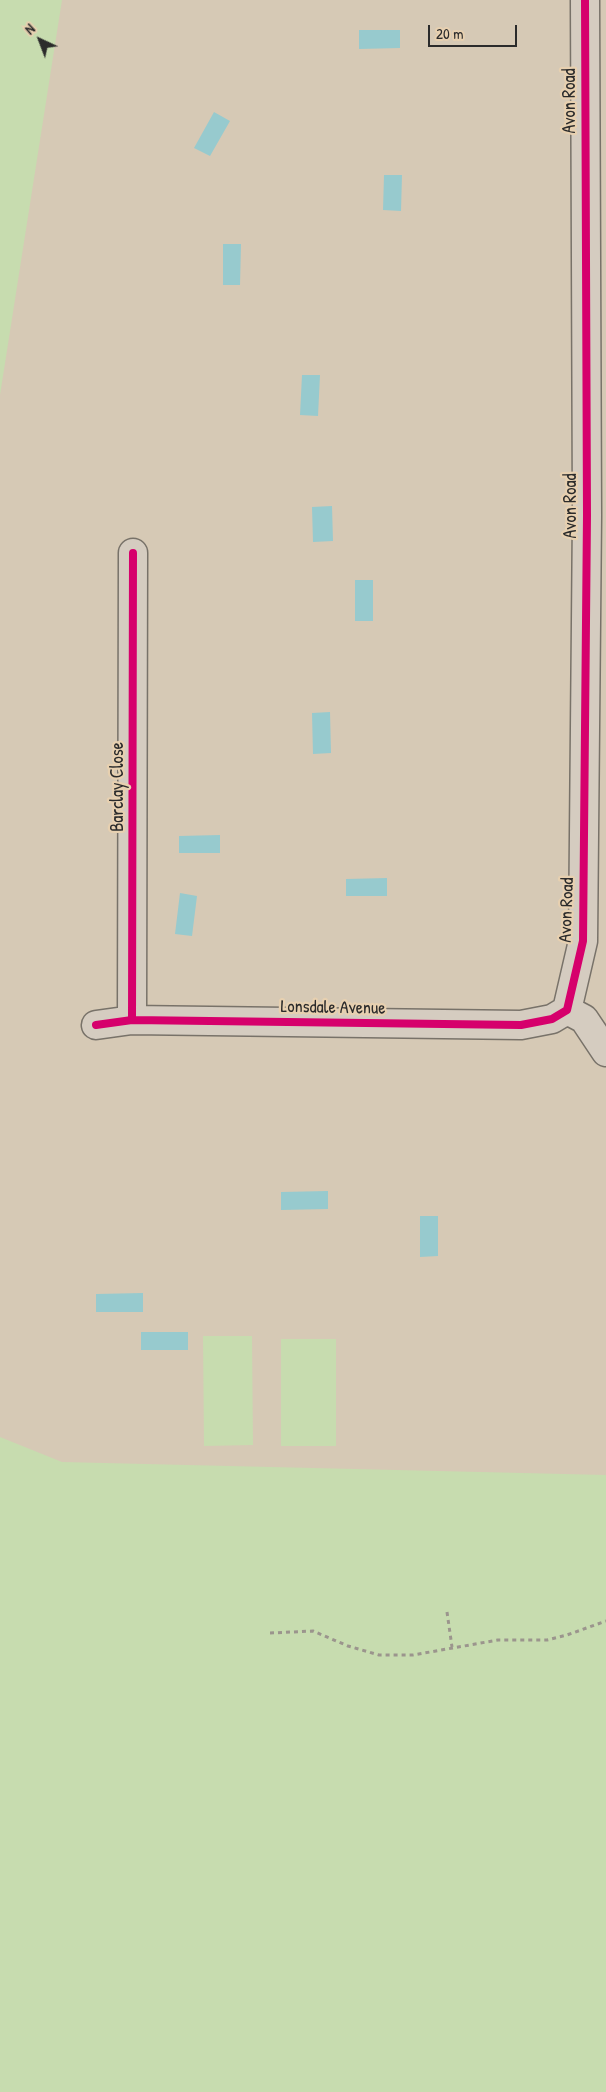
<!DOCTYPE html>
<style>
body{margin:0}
#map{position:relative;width:606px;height:2092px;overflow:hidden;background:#d6c9b5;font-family:"Patrick Hand",sans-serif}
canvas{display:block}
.north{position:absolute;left:15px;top:15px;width:50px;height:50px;-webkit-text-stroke:4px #e7d0b0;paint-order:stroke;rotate:317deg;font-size:14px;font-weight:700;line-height:20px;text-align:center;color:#2b2b2b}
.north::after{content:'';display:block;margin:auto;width:18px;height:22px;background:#2b2b2b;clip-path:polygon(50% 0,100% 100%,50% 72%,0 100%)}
.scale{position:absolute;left:428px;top:25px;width:89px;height:22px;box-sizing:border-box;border:2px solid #2b2b2b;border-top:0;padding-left:6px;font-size:15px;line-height:18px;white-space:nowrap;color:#2b2b2b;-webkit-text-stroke:4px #e7d0b0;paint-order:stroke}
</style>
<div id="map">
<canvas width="606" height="2092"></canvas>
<div class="north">N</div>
<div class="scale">20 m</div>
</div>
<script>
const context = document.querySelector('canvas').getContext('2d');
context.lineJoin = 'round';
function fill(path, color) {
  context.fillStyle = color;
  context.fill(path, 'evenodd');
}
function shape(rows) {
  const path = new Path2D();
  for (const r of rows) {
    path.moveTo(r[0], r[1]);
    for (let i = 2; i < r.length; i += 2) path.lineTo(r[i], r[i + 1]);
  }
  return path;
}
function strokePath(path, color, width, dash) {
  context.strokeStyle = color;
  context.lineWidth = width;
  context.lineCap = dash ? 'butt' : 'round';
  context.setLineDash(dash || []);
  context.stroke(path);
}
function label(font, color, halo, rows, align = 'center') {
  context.font = font + ' "Patrick Hand",sans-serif';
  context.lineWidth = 4.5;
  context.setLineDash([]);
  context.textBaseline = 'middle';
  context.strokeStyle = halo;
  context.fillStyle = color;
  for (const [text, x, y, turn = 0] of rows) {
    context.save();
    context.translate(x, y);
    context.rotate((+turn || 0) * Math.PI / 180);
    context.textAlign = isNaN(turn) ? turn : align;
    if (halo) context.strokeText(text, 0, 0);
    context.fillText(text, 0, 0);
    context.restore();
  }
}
const green = shape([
 [0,0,62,0,0,395],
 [203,1336,252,1336,253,1445,204,1446],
 [281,1339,336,1339,336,1446,281,1446],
 [0,1437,62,1462,606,1475,606,2092,0,2092]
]);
const water = shape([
 [359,30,400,30,400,48,359,49],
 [214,112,230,121,210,156,194,148],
 [384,175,402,175,401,211,383,210],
 [223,244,241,244,240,285,223,285],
 [302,375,320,375,318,416,300,415],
 [332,506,333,541,313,542,312,507],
 [355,580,373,580,373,621,355,621],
 [330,712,331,753,313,754,312,713],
 [220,835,220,853,179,853,179,836],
 [387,878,387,896,346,896,346,879],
 [180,893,197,896,192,936,175,934],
 [328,1191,328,1209,281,1210,281,1192],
 [420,1216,438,1216,438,1256,420,1257],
 [143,1293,143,1312,96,1312,96,1294],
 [141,1332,188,1332,188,1350,141,1350]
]);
const path = shape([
 [447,1612,452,1647],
 [270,1633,313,1631,348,1646,379,1655,413,1655,498,1640,547,1640,567,1635,606,1621]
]);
const minor = shape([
 [567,1010,583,941,587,515,585,0],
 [567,1010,584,1019,606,1052],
 [132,1020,133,553],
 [96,1025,132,1020,521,1025,552,1019,567,1010]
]);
const cycleway = shape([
 [132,1020,133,553],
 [96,1025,132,1020,521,1025,552,1019,567,1010,583,941,587,515,585,0]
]);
const streetNames = [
 ["Avon Road",570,101,-90],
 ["Avon Road",571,506,-90],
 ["Barclay Close",118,787,-90],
 ["Avon Road",567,910,-88],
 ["Lonsdale Avenue",333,1008,1]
];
fill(green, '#c7dcaf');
fill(water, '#97cace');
strokePath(minor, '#787269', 31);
strokePath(path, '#9b958d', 3, [4, 4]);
strokePath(minor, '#d5ccc0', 28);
strokePath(cycleway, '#d6006c', 8);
label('18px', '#2b2b2b', '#e7d0b0', streetNames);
</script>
